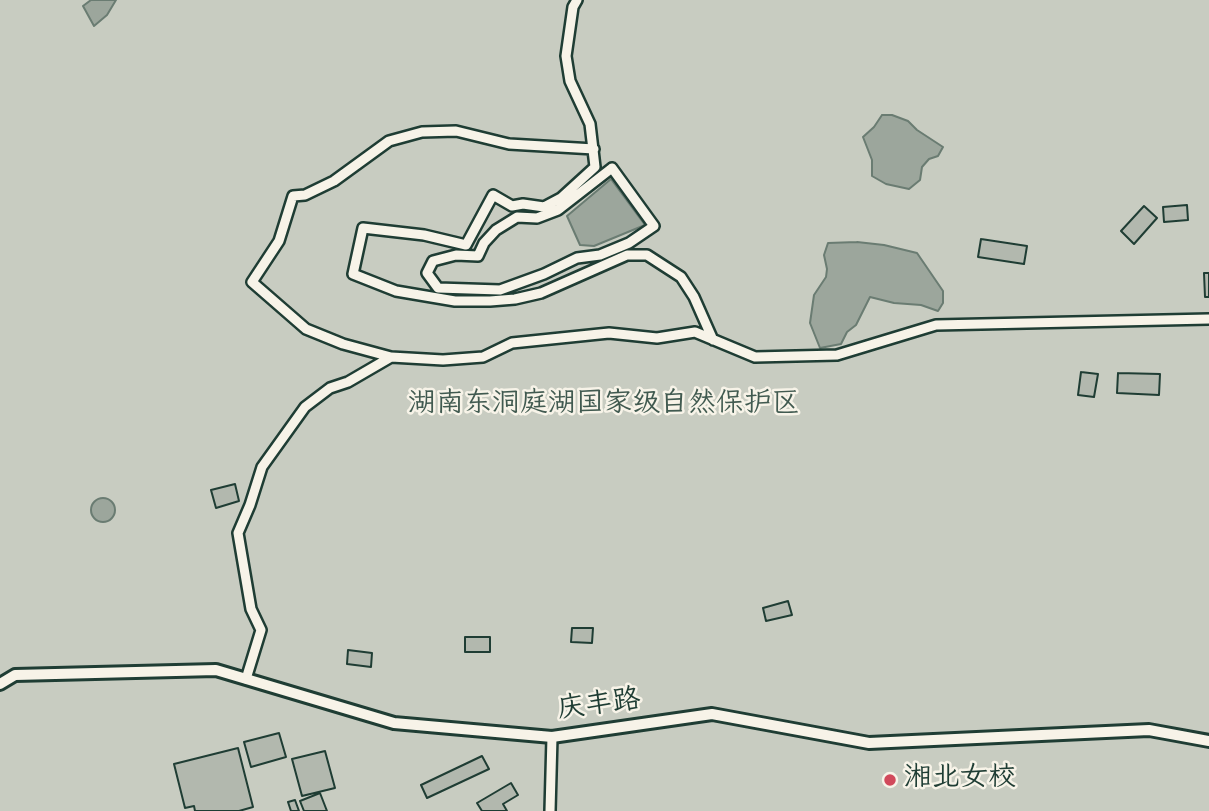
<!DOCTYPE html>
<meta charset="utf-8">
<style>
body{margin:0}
canvas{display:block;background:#eae8dd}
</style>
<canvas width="1209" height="811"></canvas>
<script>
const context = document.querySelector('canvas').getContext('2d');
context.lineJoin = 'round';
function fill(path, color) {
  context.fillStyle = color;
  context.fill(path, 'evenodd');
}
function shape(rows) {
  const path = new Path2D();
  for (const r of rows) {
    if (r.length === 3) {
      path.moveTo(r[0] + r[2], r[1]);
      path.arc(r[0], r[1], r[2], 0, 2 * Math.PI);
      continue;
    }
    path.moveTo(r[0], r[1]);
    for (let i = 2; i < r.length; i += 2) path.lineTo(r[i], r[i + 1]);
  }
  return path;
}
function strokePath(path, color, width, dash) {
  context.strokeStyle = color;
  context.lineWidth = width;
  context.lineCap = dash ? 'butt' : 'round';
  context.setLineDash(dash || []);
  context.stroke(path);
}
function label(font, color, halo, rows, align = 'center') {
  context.font = font + ' "Indie Flower","LXGW WenKai TC",sans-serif';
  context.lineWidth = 5;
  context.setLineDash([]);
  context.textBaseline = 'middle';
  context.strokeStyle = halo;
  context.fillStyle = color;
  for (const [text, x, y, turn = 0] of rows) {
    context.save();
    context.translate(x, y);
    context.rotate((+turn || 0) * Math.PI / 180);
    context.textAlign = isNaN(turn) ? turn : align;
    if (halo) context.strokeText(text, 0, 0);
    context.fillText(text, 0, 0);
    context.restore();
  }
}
const green = shape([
 [0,0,1209,0,1209,811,0,811]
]);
const water = shape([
 [91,0,116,0,107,15,94,26,83,6,91,0],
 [882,115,892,115,908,121,917,130,943,147,938,156,929,159,922,167,920,180,909,189,886,184,872,176,872,160,863,137,874,127,882,115],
 [611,179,645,225,594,246,580,245,567,216,611,179],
 [857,242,884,245,917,253,943,291,943,303,938,311,921,305,894,303,870,297,856,325,847,332,841,344,820,348,810,323,814,295,826,277,827,269,824,255,828,243,857,242],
 [103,510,12]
]);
const building = shape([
 [1187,205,1188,220,1164,222,1163,207,1187,205],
 [1144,206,1157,218,1134,244,1121,231,1144,206],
 [981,239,1027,246,1024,264,978,257,981,239],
 [1204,273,1209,273,1209,297,1205,297,1204,273],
 [1081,372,1098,374,1094,397,1078,395,1081,372],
 [1118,373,1160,374,1159,395,1117,393,1118,373],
 [235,484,239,501,216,508,211,490,235,484],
 [788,601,792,615,766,621,763,608,788,601],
 [572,628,593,628,592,643,571,642,572,628],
 [465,637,490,637,490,652,465,652,465,637],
 [348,650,372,653,371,667,347,664,348,650],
 [279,733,286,757,251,767,244,742,279,733],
 [238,748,253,807,239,811,195,811,194,806,185,808,174,764,238,748],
 [325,751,335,788,302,796,292,759,325,751],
 [482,756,489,769,427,798,421,785,482,756],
 [511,783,518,795,503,804,507,811,482,811,477,803,511,783],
 [320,793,327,811,304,811,300,801,320,793],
 [295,800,299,811,291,811,288,802,295,800]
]);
const minor = shape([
 [577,0,573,7,566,56,570,81,590,124,595,167,561,198,544,207,523,204,512,206,493,195,466,245,424,235,363,228,353,274,396,291,455,301,490,301,515,299,541,293,627,255,647,255,681,277,694,297,713,340],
 [612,168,654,226,629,243,600,255,577,258,544,274,500,290,438,288,427,273,433,261,456,255,478,256,484,243,496,230,517,217,537,218,558,210,612,168],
 [391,357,343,344,306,329,252,282,279,241,293,196,305,195,334,181,389,141,422,132,456,131,509,144,594,149],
 [246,679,261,630,251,609,238,533,250,505,262,467,305,407,330,388,348,382,391,357,443,360,483,357,512,343,609,333,657,338,695,332,755,357,837,355,936,325,1209,319],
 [550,811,552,737]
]);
const tertiary = shape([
 [0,684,15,675,216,670,394,723,552,737,712,714,869,743,1149,730,1209,741]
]);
const markers = [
 [890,780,7,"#d1495b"]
];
const parkNames = [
 ["湖南东洞庭湖国家级自然保护区",604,406]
];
const streetNames = [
 ["庆丰路",599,707,-7]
];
const poiNames = [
 ["湘北女校",904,780]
];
fill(green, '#c8ccc1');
fill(water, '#9ca69c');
strokePath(water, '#6a7c72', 2);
fill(building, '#b2b8ae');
strokePath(building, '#1f3d34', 2);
strokePath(minor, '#1f3d34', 14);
strokePath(tertiary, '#1f3d34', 16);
strokePath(minor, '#f7f3e8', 9);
strokePath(tertiary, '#f7f3e8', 10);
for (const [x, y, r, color] of markers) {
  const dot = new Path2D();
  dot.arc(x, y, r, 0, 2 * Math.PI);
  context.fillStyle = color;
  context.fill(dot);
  strokePath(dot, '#f7f3e8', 2.5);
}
label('28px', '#415a50', '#f7f3e8', parkNames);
label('28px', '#1f3d34', '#f7f3e8', streetNames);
label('28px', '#1f3d34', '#f7f3e8', poiNames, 'left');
</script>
